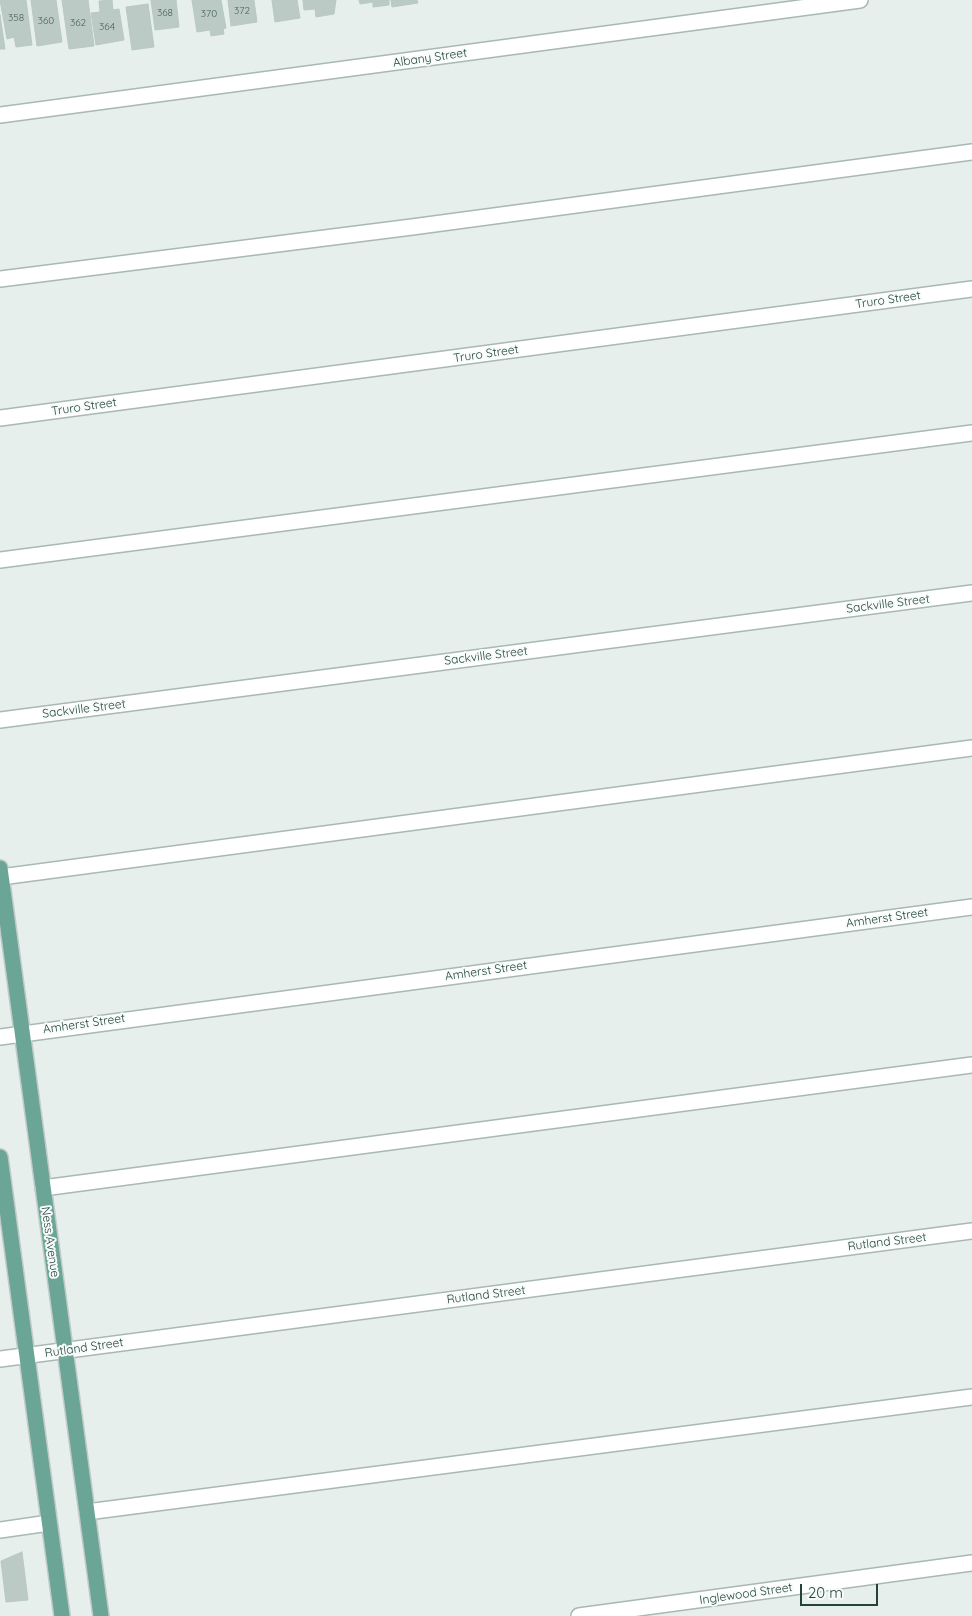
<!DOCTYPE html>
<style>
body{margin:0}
#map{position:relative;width:972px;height:1616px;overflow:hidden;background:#e6efeb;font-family:Quicksand,sans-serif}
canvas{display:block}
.scale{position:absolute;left:800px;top:1584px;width:78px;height:22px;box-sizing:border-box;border:2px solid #24423a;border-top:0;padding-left:6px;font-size:15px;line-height:18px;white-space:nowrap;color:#24423a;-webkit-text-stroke:4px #f7fbf9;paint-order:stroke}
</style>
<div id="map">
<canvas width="972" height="1616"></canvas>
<div class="scale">20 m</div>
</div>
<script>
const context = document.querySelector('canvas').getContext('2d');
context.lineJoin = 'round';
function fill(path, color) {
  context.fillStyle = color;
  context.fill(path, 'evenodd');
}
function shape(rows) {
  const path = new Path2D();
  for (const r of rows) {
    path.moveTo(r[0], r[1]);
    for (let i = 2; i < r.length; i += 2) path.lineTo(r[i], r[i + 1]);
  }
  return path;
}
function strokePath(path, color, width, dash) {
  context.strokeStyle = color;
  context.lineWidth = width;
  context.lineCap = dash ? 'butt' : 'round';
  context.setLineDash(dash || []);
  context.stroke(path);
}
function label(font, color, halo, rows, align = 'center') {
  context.font = font + ' Quicksand,sans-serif';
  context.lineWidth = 4;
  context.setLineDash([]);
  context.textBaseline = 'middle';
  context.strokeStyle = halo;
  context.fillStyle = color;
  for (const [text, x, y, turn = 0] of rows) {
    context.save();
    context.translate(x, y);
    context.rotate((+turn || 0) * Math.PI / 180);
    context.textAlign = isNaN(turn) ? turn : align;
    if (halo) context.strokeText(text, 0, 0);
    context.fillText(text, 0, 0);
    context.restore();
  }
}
const building = shape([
 [0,0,26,0,32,45,16,47,14,37,7,39,0,0],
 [31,0,56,0,62,42,37,46,31,0],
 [62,0,88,0,94,46,69,49,62,0],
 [112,0,113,10,119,9,124,40,96,45,91,13,100,12,99,1,112,0],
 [151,0,176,0,179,27,155,30,151,0],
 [192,0,221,0,226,28,223,29,224,34,211,36,210,30,197,32,192,0],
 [228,0,254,0,257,22,231,26,228,0],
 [272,0,297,0,300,18,275,22,272,0],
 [303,0,336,0,334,14,316,17,315,9,304,10,303,0],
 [359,0,389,0,389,5,373,7,373,2,360,4,359,0],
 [391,0,417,0,418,3,392,7,391,0],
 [148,4,154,47,132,50,126,7,148,4],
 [0,15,5,49,0,49,0,15],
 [22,1552,28,1600,6,1602,1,1561,22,1552]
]);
const minor = shape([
 [0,115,860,0],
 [0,279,412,227,972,152],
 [0,418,972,289],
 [0,560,972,433],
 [0,720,972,593],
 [1,877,972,748],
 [0,1037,972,907],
 [43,1188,972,1065],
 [0,1359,972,1231],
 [87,1512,972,1397],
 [0,1530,49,1523],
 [579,1616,972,1563]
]);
const major = shape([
 [0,868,101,1616],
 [0,1157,62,1616]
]);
const numberNames = [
 ["372",242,11],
 ["368",165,13],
 ["370",209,14],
 ["358",16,18],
 ["360",46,21],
 ["362",78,23],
 ["364",107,27]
];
const streetNames = [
 ["Albany Street",430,58,-8],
 ["Truro Street",888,300,-8],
 ["Truro Street",486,354,-8],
 ["Truro Street",84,407,-8],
 ["Sackville Street",888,604,-7],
 ["Sackville Street",486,656,-7],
 ["Sackville Street",84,709,-7],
 ["Amherst Street",887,918,-8],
 ["Amherst Street",486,971,-8],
 ["Amherst Street",84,1024,-8],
 ["Ness Avenue",50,1242,82],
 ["Rutland Street",887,1242,-7],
 ["Rutland Street",486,1295,-7],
 ["Rutland Street",84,1348,-8],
 ["Inglewood Street",746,1594,-8]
];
fill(building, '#bbcac4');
strokePath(building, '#b8c9c2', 1);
strokePath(minor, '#a8b8b2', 18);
strokePath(major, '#c2cac8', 18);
strokePath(minor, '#fff', 15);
strokePath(major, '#6aa596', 15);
label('10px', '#4a645c', null, numberNames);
label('12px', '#24423a', '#f7fbf9', streetNames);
</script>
